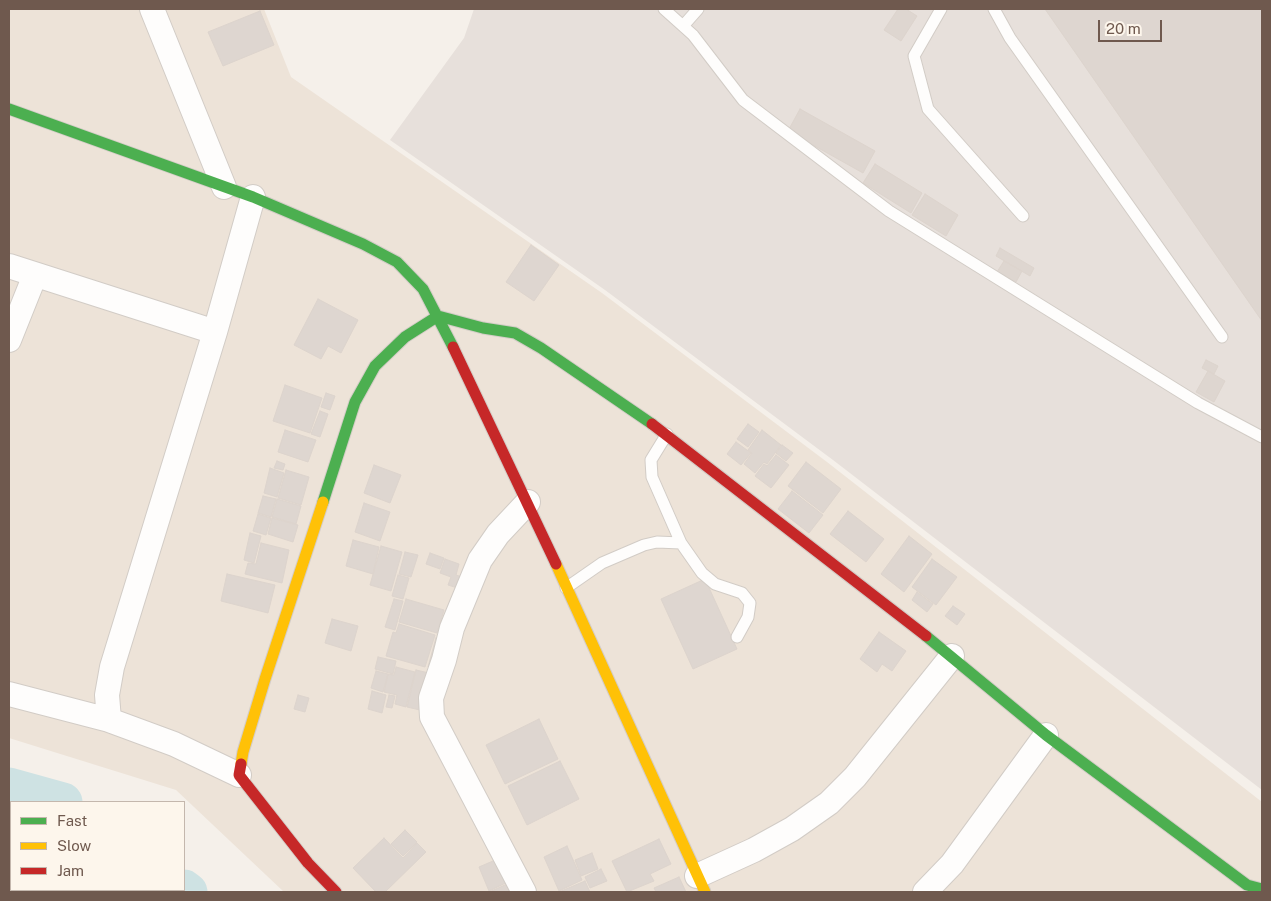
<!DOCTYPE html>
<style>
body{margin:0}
#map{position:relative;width:1271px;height:901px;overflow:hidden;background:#f5f0ea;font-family:"Public Sans",sans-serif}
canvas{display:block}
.frame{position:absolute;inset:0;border:10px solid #6f594e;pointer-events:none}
.legend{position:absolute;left:10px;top:801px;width:175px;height:90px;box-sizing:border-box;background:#fdf6ec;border:1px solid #c4b7ad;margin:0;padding:6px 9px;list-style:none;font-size:15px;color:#6f594e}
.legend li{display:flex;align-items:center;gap:10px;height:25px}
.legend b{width:25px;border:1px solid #c4b7ad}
.scale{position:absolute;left:1098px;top:20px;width:64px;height:22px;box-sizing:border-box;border:2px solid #6f594e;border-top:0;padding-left:6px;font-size:15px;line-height:18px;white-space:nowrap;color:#6f594e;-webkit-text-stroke:4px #fdf6ec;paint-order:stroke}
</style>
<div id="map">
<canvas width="1271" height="901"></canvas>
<div class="frame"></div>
<ul class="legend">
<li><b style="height:6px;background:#4caf50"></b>Fast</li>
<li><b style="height:6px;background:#ffc107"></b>Slow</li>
<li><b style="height:6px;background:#c62828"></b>Jam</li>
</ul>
<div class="scale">20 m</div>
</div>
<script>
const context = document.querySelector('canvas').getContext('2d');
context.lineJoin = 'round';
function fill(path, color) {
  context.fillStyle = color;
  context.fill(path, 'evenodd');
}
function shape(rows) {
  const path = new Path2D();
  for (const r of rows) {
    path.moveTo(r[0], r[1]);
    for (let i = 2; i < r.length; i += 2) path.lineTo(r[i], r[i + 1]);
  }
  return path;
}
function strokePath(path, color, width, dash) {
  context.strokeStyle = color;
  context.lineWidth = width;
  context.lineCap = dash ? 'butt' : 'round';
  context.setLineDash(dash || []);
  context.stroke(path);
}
const residential = shape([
 [9,9,264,9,291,77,602,293,827,462,1262,802,1262,892,284,892,176,790,9,738]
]);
const industrial = shape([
 [474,9,1262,9,1262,790,833,460,605,290,390,140,464,38]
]);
const river = shape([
 [9,787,63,802],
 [184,889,188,892]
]);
const building = shape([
 [898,9,906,9,917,16,901,41,884,30,898,9],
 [1045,9,1262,9,1262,321,1045,9],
 [260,11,274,45,223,66,208,32,260,11],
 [800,109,875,151,863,173,788,131,800,109],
 [875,164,922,193,911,213,863,183,875,164],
 [925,194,958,215,946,236,912,215,925,194],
 [531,245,559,265,534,301,506,282,531,245],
 [1000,248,1034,268,1030,276,996,256,1000,248],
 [1004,261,1022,271,1016,282,997,272,1004,261],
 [318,299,358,320,341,353,328,346,321,359,294,345,318,299],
 [1206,360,1218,366,1214,374,1202,368,1206,360],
 [1208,371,1225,381,1214,402,1196,392,1208,371],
 [285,385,322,398,310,433,273,421,285,385],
 [326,393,335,396,330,410,321,407,326,393],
 [320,411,328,414,320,437,311,434,320,411],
 [748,424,759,432,748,447,737,439,748,424],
 [285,430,316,440,308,462,278,452,285,430],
 [762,430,781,445,767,464,764,462,755,473,744,464,752,453,748,450,762,430],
 [736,442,751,453,741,465,727,454,736,442],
 [782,445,793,453,786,461,776,453,782,445],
 [776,455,789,465,771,488,755,476,764,464,767,466,776,455],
 [277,461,285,464,283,470,274,468,277,461],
 [806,462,841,489,823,513,788,486,806,462],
 [374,465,401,475,390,503,364,493,374,465],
 [270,468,284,473,277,497,264,493,270,468],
 [286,470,309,477,301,505,278,498,286,470],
 [792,491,823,515,809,533,778,509,792,491],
 [263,496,276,499,271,517,258,513,263,496],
 [277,499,301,506,296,524,272,517,277,499],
 [364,503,390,512,380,541,355,532,364,503],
 [848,511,884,539,866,562,830,534,848,511],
 [258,514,271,518,266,535,253,531,258,514],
 [272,518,298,525,293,542,268,534,272,518],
 [250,533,261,536,254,563,244,560,250,533],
 [909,536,932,554,904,592,881,574,909,536],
 [353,540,379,547,373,574,346,566,353,540],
 [261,543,289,550,282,583,245,574,248,563,256,564,261,543],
 [381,546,402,552,391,591,370,585,381,546],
 [405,552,418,555,411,577,399,574,405,552],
 [430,553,444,558,440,569,426,564,430,553],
 [445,559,459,564,456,575,468,579,464,590,448,585,451,577,440,573,445,559],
 [932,559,957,577,936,605,912,587,932,559],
 [227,574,275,585,268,613,221,601,227,574],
 [398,575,409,578,403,599,392,596,398,575],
 [705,579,737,649,693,669,661,599,705,579],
 [917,592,933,604,927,612,912,600,917,592],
 [394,599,403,601,395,630,385,627,394,599],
 [406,599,444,610,437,633,399,622,406,599],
 [953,606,965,614,957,625,945,616,953,606],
 [332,619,358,626,351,651,325,643,332,619],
 [399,624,435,635,425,667,386,656,393,632,396,633,399,624],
 [879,632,906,651,892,671,882,664,877,672,860,659,879,632],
 [436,638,445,640,436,670,428,667,436,638],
 [378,657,396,661,393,674,375,669,378,657],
 [396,667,415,672,406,707,395,704,397,695,384,692,388,674,394,675,396,667],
 [416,670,429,673,420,710,407,707,416,670],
 [376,671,388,674,383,692,371,688,376,671],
 [372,691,386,695,382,713,368,709,372,691],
 [298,695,309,698,305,712,294,709,298,695],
 [389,695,395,696,392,708,386,707,389,695],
 [539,719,558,759,505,784,486,745,539,719],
 [560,761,579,799,527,825,508,786,560,761],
 [405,830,417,842,403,856,391,844,405,830],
 [384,838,403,858,417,843,426,852,385,892,376,892,353,868,384,838],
 [659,839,671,864,650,874,654,881,627,892,612,861,659,839],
 [567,846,582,880,559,891,544,857,567,846],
 [10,848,11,848,11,863,9,862,9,851,10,848],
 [592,853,598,869,581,876,575,860,592,853],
 [500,858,510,881,489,891,479,867,500,858],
 [601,869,607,881,590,888,585,877,601,869],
 [679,877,686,892,656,892,654,888,679,877],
 [514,881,519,892,489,892,514,881],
 [585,881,590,892,559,892,585,881]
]);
const lane = shape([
 [664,9,693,35,743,100,889,211,1198,403,1262,437],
 [941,9,914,56,928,109,1023,216],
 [994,9,1010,38,1222,337],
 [683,26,698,9],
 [667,434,651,460,652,477,681,543],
 [566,588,602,563,644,545,657,542,681,543,702,573,715,584,742,593,750,603,748,617,737,637]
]);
const street = shape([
 [152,9,224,187],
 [9,266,215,332],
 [9,340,35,275],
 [9,694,109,720,174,744,239,775],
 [109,720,107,695,112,667,215,332,253,197],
 [9,831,11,832],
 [697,876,754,850,792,829,829,803,855,777,952,656],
 [138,890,143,892],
 [524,892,432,717,431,698,444,660,452,628,480,560,498,534,528,502],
 [925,892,952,864,1046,735]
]);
const fast = shape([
 [9,109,253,197,363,244,397,262,423,289,453,347],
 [323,502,355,402,375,366,405,337,438,316,483,328,515,333,541,348,652,424],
 [926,636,1046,735,1247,885,1262,889]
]);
const slow = shape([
 [556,564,705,892],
 [241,764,243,752,265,679,323,502]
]);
const jam = shape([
 [453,347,556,564],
 [652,424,926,636],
 [241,764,239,775,308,863,336,892]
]);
fill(residential, '#ede3d8');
fill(industrial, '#e7e0db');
strokePath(river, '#cee2e3', 39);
fill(building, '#ded6d0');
strokePath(building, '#ddd4cd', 1);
strokePath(lane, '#d2ccc6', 13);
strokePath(street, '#d2ccc6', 26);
strokePath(fast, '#d4cdc7', 13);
strokePath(slow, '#d4cdc7', 13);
strokePath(jam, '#d4cdc7', 13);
strokePath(lane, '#fefdfc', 11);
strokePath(street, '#fefdfc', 24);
strokePath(fast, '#4caf50', 11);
strokePath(slow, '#ffc107', 11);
strokePath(jam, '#c62828', 11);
</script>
